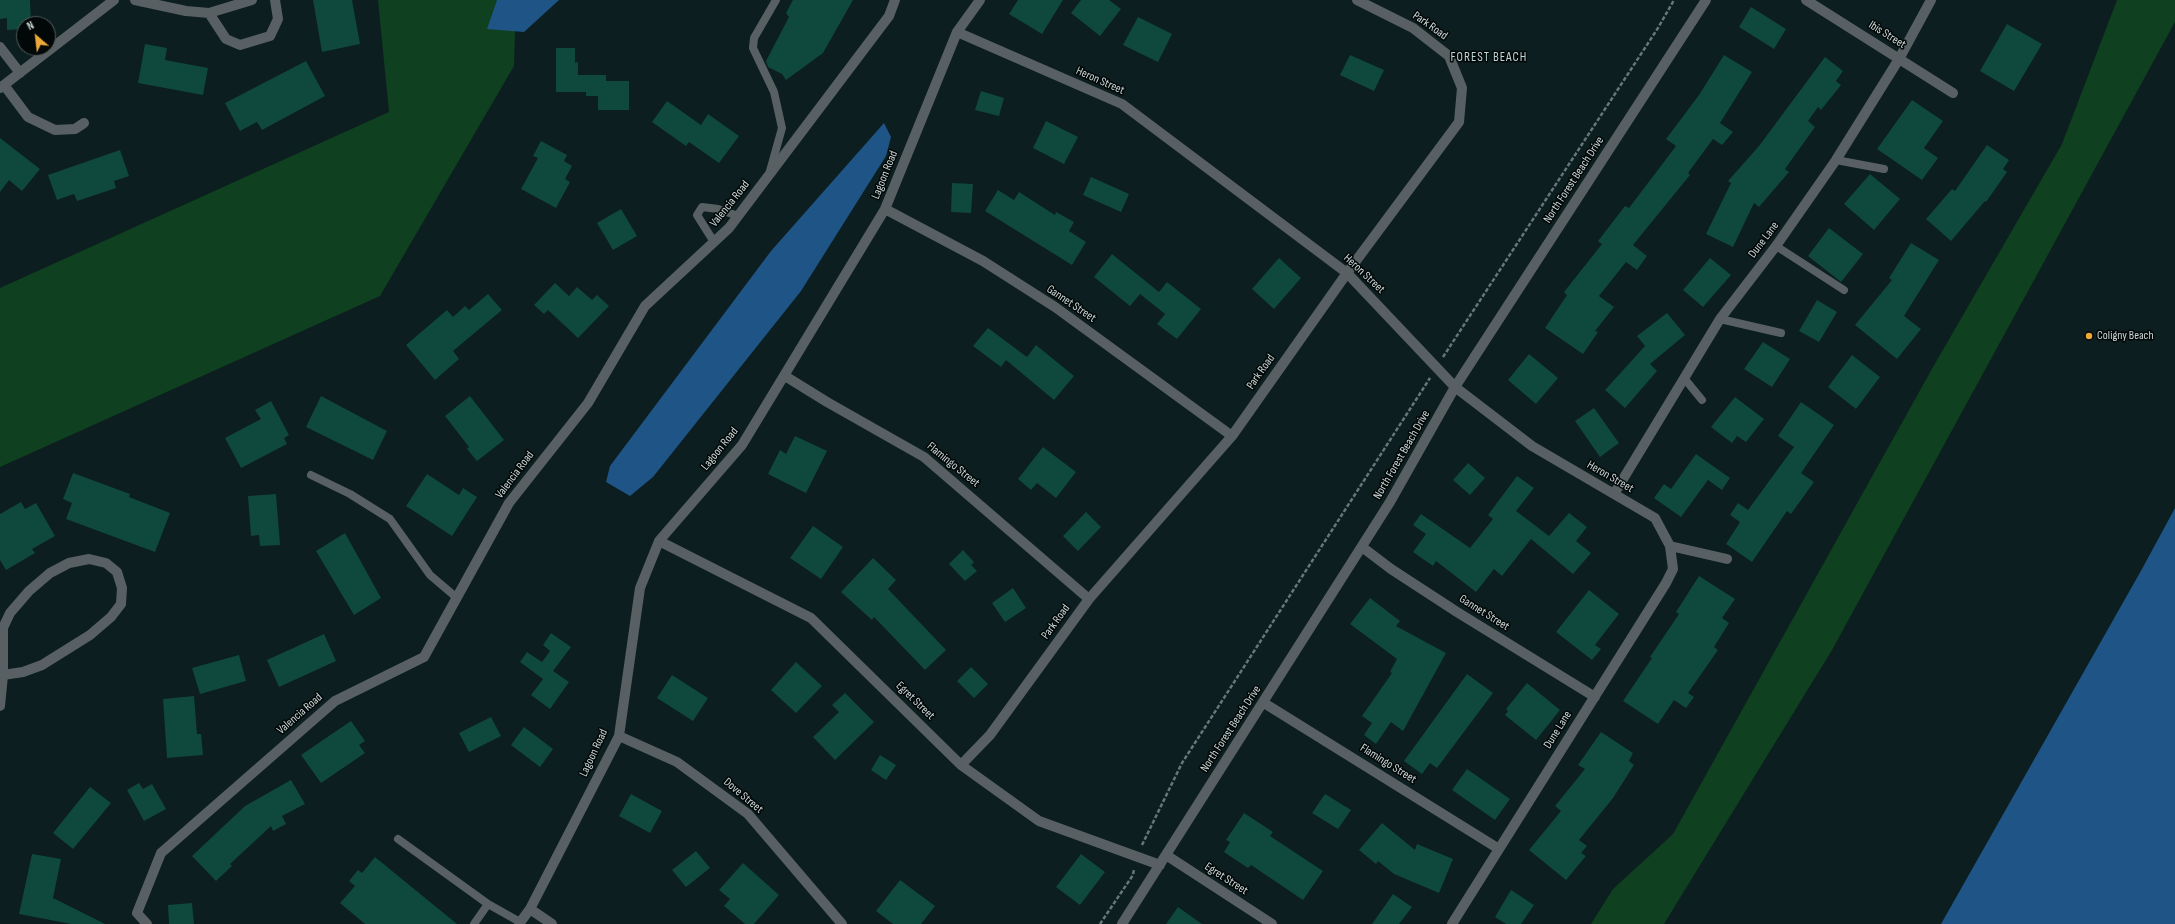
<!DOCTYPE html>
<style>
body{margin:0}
#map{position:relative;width:2175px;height:924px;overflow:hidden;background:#0c1e1f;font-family:"Sofia Sans Condensed",sans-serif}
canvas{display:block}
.north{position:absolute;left:16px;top:16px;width:40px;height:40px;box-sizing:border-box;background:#020707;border:1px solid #535b5b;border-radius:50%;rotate:332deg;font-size:11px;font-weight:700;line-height:16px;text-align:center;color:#cdd8d8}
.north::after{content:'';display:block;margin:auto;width:14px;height:18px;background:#eba93a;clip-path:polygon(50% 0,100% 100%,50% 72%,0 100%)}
</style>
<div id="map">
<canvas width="2175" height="924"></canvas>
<div class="north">N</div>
</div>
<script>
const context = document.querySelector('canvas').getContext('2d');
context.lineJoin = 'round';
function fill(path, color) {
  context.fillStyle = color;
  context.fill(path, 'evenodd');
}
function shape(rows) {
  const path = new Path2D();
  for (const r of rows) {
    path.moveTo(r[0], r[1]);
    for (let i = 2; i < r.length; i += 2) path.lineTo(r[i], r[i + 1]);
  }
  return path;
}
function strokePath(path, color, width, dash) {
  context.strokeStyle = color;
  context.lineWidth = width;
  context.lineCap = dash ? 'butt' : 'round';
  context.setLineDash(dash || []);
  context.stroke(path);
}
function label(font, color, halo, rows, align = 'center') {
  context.font = font + ' "Sofia Sans Condensed",sans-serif';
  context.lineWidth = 3;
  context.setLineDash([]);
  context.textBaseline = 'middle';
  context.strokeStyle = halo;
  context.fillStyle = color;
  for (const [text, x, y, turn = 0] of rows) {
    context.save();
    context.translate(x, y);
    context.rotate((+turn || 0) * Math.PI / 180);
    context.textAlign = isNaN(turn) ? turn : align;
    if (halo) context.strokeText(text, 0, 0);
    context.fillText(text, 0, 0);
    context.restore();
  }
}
const green = shape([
 [378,0,516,0,514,66,380,296,0,467,0,288,389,112],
 [2117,0,2175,0,2175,22,1832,650,1664,924,1591,924,1613,889,1673,834,1933,367,2062,144]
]);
const water = shape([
 [497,0,559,0,524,32,487,29],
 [884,123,891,137,886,156,801,291,653,477,630,496,606,482,610,466,771,251],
 [2175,508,2175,924,1941,924,2142,569]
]);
const building = shape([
 [0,0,30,0,31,24,24,24,24,29,7,30,7,18,0,19],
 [313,0,352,0,360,44,322,52],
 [793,0,853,0,823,53,786,80,782,74,768,67,766,61,789,17,786,13],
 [1018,0,1063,0,1042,34,1009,14],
 [1081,0,1109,0,1121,9,1100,36,1071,13],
 [1751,7,1786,29,1774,49,1739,27],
 [1138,17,1172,34,1158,62,1123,45],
 [2007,24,2042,44,2014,91,1980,71],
 [145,44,167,48,165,60,208,68,203,95,138,83],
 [556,48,575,48,575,63,578,62,578,75,606,75,606,81,629,81,629,110,598,110,598,96,586,96,586,92,556,92],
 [1350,55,1384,70,1374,91,1340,75],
 [1724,55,1752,72,1720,123,1733,132,1722,145,1713,139,1688,173,1690,175,1633,245,1647,256,1637,270,1626,262,1599,296,1614,307,1595,331,1598,332,1583,354,1545,328,1567,295,1564,292,1602,244,1598,241,1625,206,1629,208,1676,146,1666,139,1699,95],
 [1825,57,1843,71,1836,81,1841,85,1821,110,1818,107,1808,121,1815,127,1785,169,1789,172,1759,207,1754,203,1733,247,1706,234,1731,183,1728,181,1759,146],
 [306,61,325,96,262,130,257,122,240,131,225,103],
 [981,91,1004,98,999,116,975,110],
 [1912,100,1943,121,1924,148,1938,158,1922,180,1877,149],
 [667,101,701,125,708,114,739,136,719,163,689,142,686,146,652,122],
 [1046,121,1078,137,1064,164,1033,148],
 [0,138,40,169,22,191,9,180,0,192],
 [541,141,567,155,564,161,572,166,565,179,570,182,556,208,521,189,538,158,533,156],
 [1987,145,2009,160,2003,169,2007,172,1986,202,1985,201,1951,241,1926,219,1952,189,1955,191],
 [120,150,129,176,114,181,116,188,77,201,74,194,57,200,48,175],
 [1870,174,1900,199,1874,230,1844,204],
 [1091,177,1129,194,1121,212,1083,195],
 [952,183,973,184,971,213,951,212],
 [998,190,1014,200,1019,192,1055,215,1056,212,1074,222,1069,231,1086,242,1072,265,985,211],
 [621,209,637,236,613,250,597,223],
 [1829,228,1863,254,1841,282,1808,256],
 [1911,243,1939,260,1904,316,1921,329,1897,359,1855,325,1892,280,1889,278],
 [1112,254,1159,292,1167,282,1201,309,1177,339,1157,324,1165,314,1140,294,1130,306,1094,277],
 [1279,258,1301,278,1274,309,1252,289],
 [1710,258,1731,275,1703,307,1683,290],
 [555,283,569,296,577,287,592,300,597,295,609,306,578,338,548,310,544,314,534,305],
 [488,294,502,310,453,351,459,359,435,380,406,345,447,310,453,317,465,306,469,310],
 [1817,300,1837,312,1819,342,1799,331],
 [1667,313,1685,335,1650,364,1657,371,1625,408,1605,390,1645,346,1637,336],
 [988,328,1027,357,1036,345,1074,376,1054,400,1006,360,1001,367,973,346],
 [1763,342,1790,359,1772,387,1744,369],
 [1529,354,1558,378,1536,404,1508,380],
 [1852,355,1880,377,1856,409,1828,387],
 [321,396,387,431,373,460,306,427],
 [470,396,504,440,477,461,467,449,469,447,445,416],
 [1735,397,1764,419,1746,442,1737,436,1732,443,1711,427],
 [271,401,289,435,284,438,287,444,241,468,225,438,261,419,255,410],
 [1801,402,1834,425,1801,473,1814,482,1791,514,1787,511,1752,562,1726,544,1740,522,1730,515,1738,503,1748,510,1794,447,1778,436],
 [1594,408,1619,443,1600,457,1575,421],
 [795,436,827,451,806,493,768,474,780,450,786,454],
 [1043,447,1076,472,1056,498,1037,483,1031,490,1018,479],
 [1696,454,1730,478,1722,490,1708,480,1681,517,1654,498,1664,484,1671,489],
 [1468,463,1485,478,1470,495,1453,480],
 [73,473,130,494,129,497,170,513,155,552,66,519,72,503,63,499],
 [427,474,459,495,463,488,477,497,452,536,406,506],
 [1517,476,1534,488,1516,511,1549,536,1569,513,1587,527,1576,541,1591,553,1573,574,1531,539,1502,576,1494,569,1476,592,1436,561,1433,566,1413,552,1426,534,1413,525,1421,514,1470,548,1493,519,1488,515],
 [276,494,280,545,260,546,259,535,251,536,248,496],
 [21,502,25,509,36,503,55,536,32,549,35,553,6,570,0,560,0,514],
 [1086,512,1101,527,1078,551,1063,536],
 [813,526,843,547,821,579,790,558],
 [345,533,381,598,354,615,316,551],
 [963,550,974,562,971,565,977,571,965,581,949,564],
 [873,558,896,580,888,589,946,650,925,670,874,617,872,620,841,592],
 [1699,576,1735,599,1722,618,1729,623,1714,647,1718,650,1688,693,1694,697,1686,708,1674,700,1658,724,1623,701,1652,658,1650,657,1679,614,1676,612],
 [1013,588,1026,608,1005,622,992,603],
 [1589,590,1619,614,1595,645,1601,649,1592,660,1556,632],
 [1370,598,1400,621,1396,626,1446,653,1403,731,1391,722,1376,744,1364,735,1372,723,1362,716,1392,673,1390,672,1397,659,1350,624],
 [551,633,571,647,553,671,569,682,550,709,531,695,543,679,520,662,527,652,542,662,550,651,543,645],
 [324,634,336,661,279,687,267,660],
 [239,655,246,681,200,694,192,668],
 [796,662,822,686,796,713,771,690],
 [971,667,988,684,974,698,957,681],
 [1467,674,1493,693,1437,768,1430,763,1422,774,1404,761],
 [672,675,708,698,693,721,657,698],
 [1527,683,1560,710,1536,740,1505,715,1508,711,1506,709],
 [845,693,874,722,835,760,813,737,839,712,832,705],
 [194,696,197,734,201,734,203,755,167,758,163,699],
 [491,717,501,736,469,752,459,733],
 [351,721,365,741,359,745,365,753,321,783,301,755],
 [524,727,553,749,540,767,511,745],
 [1601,732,1633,753,1629,761,1634,765,1613,798,1579,840,1587,846,1581,853,1586,856,1566,880,1529,850,1561,811,1555,806,1585,769,1578,765],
 [880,755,896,765,886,780,871,770],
 [1467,769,1510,799,1495,820,1452,790],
 [291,780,305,804,282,816,286,824,273,831,271,826,230,864,232,866,216,881,192,856,245,806],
 [139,783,143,789,152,784,166,809,144,821,127,790],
 [90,787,111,803,73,849,53,833],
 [631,794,662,811,650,833,619,816],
 [1325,794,1351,810,1338,829,1312,813],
 [1244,813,1273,832,1270,836,1323,871,1303,900,1251,865,1248,868,1224,852,1230,842,1226,840],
 [1382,823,1415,850,1417,844,1453,859,1439,893,1394,874,1378,861,1376,864,1359,850],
 [696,851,710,868,686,887,672,870],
 [32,854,61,859,53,898,105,924,71,924,19,914],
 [1081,854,1105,872,1080,905,1056,887],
 [375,857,457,924,365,924,340,903,355,886,349,881,358,870,362,873],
 [743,863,779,895,754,924,745,924,724,906,730,899,719,890],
 [900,880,935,906,921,924,893,924,876,911],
 [1511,890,1534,905,1521,924,1506,924,1495,917],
 [1393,894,1412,907,1399,924,1372,924],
 [192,903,194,924,169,924,168,905],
 [1178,907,1202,924,1166,924]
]);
const path = shape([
 [1443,357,1658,28,1674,0],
 [1142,845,1182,763,1430,378],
 [1100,924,1133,875,1134,869]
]);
const lane = shape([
 [1836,160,1884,169],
 [770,171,782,128,774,92,753,48,754,38,776,0],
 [714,242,697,215,702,207,718,209,738,216],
 [1776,246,1844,290],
 [1720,319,1781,333],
 [1684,378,1702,400],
 [311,475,350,494,390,519,430,575,457,598],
 [398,839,488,904,520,922],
 [474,924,488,904]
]);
const street = shape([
 [135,0,186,11,209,13,252,0],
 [1806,0,1953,93],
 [209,13,226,39,240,45,270,36,278,19,275,0],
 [957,32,1122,104,1347,273,1455,387,1532,446,1655,518,1670,546,1673,569,1666,583,1452,924],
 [0,47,20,73],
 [4,85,28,117,55,130,75,129,84,123],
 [0,88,114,0],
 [885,209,983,261,1055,307,1232,436],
 [785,376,827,402,924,457,1089,599],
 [1614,494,1720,319,1776,246,1836,160,1899,59,1931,0],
 [659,541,811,618,961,765,1039,821,1160,865],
 [1670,546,1727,559],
 [1362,547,1391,569,1457,612,1595,697],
 [1264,703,1499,849],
 [0,706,3,675,3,628,10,613,29,591,50,573,69,563,89,559,106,563,117,572,122,588,121,604,111,617,90,635,42,665,23,672,3,675],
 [619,736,677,762,748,814,842,924],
 [961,765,990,735,1089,599,1232,436,1347,273,1459,122,1462,88,1449,56,1413,28,1357,0],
 [1166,855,1272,924],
 [530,909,552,924],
 [147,924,137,913,161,853,335,701,424,657,509,503,588,403,645,306,729,228,889,16,895,0],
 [519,924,530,909,619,736,640,588,659,541,742,445,885,209,957,32,980,0],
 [1122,924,1390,502,1455,387,1706,0]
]);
const markers = [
 [2089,336,4,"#eba93a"]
];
const streetNames = [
 ["Park Road",1430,26,35],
 ["Ibis Street",1887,35,32],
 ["Heron Street",1100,81,24],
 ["Lagoon Road",885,175,-68],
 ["North Forest Beach Drive",1574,180,-57],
 ["Valencia Road",730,204,-51],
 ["Dune Lane",1764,240,-53],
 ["Heron Street",1364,274,43],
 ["Gannet Street",1071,304,34],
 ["Park Road",1261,372,-55],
 ["Lagoon Road",720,449,-51],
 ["North Forest Beach Drive",1402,455,-60],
 ["Flamingo Street",953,465,39],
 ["Valencia Road",515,475,-53],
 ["Heron Street",1610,477,30],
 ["Gannet Street",1484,613,32],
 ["Park Road",1056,622,-54],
 ["Egret Street",915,701,44],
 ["Valencia Road",300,714,-41],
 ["North Forest Beach Drive",1231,729,-57],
 ["Dune Lane",1558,730,-58],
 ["Lagoon Road",594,753,-65],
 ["Flamingo Street",1388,764,32],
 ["Dove Street",743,796,40],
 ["Egret Street",1226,879,33]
];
const poiNames = [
 ["Coligny Beach",2097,336]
];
const neighbourhoodNames = [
 ["FOREST BEACH",1489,58]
];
fill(green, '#0f401f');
fill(water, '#1e5486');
fill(building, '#0f483c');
strokePath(path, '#677676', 2.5, [4, 2]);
strokePath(lane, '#596063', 8);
strokePath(street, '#596063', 10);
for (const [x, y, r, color] of markers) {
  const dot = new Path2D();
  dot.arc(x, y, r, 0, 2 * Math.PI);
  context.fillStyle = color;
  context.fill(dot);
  strokePath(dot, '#020707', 1.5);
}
label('12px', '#cdd8d8', '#020707', streetNames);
label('12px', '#cdd8d8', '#020707', poiNames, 'left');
context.letterSpacing = '1px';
label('13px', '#bfd6d7', '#020707', neighbourhoodNames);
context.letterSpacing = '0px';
</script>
